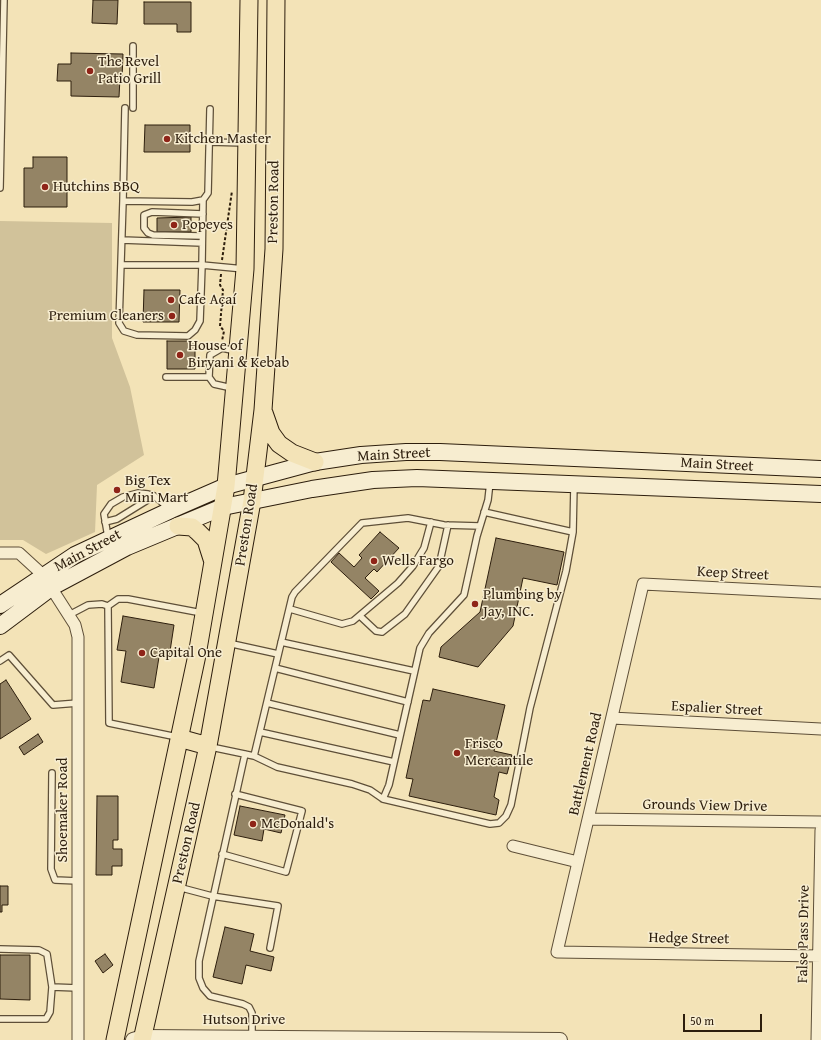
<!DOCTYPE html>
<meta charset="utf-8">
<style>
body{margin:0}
#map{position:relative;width:821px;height:1040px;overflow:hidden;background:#f3e3b7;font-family:"Gentium Book Plus",serif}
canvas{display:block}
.scale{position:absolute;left:683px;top:1014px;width:79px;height:18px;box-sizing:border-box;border:2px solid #2d1e0d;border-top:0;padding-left:5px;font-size:12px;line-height:14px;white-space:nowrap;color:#2d1e0d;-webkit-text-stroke:3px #f7edd0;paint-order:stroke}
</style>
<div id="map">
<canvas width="821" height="1040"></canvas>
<div class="scale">50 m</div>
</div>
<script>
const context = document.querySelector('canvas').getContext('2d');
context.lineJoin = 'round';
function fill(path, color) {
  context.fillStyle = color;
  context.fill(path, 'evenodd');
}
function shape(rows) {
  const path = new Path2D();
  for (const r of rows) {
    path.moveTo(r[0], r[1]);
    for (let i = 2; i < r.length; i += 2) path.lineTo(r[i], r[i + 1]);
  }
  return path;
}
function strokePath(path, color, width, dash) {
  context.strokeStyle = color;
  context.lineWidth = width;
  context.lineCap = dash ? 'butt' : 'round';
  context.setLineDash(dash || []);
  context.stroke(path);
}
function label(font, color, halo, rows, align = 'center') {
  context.font = font + ' "Gentium Book Plus",serif';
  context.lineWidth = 3;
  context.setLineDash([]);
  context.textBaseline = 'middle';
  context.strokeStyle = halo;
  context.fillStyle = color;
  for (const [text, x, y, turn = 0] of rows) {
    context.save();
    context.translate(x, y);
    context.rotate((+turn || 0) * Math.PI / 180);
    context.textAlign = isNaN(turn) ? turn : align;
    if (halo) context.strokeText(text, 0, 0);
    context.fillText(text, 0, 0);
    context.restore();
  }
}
const green = shape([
 [0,221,112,223,112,338,130,387,144,455,97,485,95,532,46,554,23,540,0,540]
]);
const building = shape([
 [93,0,118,0,117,24,92,23,93,0],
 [144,2,191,2,191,32,177,32,177,24,144,24,144,2],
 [71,53,123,54,122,78,120,78,119,97,71,96,71,81,57,81,58,64,71,64,71,53],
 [145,125,190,125,190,152,144,152,145,125],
 [33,157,67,157,67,207,24,207,24,168,33,168,33,157],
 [191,217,191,232,157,232,157,218,191,217],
 [144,290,180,290,179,322,143,322,144,290],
 [167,341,195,341,195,369,167,369,167,341],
 [380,532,399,548,377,572,374,569,365,578,379,591,371,599,331,562,339,553,354,567,362,558,359,555,380,532],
 [496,538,564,552,557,585,523,578,513,626,478,667,439,657,441,647,480,612,496,538],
 [123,616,174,625,169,658,159,657,154,688,121,682,126,651,117,650,123,616],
 [6,680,31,719,0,739,0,684,6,680],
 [433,689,505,705,494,751,512,755,507,774,499,772,494,797,499,800,496,815,409,796,413,779,406,778,423,700,430,701,433,689],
 [38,734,43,742,24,755,19,747,38,734],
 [97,796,118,796,118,840,113,840,113,849,122,849,122,866,112,866,112,875,96,875,97,796],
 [240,806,285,815,281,833,264,829,262,841,234,835,240,806],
 [0,886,8,886,8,905,2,905,2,912,0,912,0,886],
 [225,927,254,934,250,951,274,957,271,971,246,965,242,984,213,977,225,927],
 [105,954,113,965,103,973,95,961,105,954],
 [0,955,30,955,30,1000,0,999,0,955]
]);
const path = shape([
 [222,260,232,191],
 [221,274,220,285,223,290,220,326,224,331,222,341]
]);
const service = shape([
 [133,46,133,108],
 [125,108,123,201,192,202,203,200,208,193,210,109],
 [210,142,245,143],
 [0,188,4,0],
 [203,200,202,265,244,269],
 [202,236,153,235,148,233,144,228,144,215,152,212,203,214],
 [122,240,202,243],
 [121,265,202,265,200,321,195,330,188,336,137,335,124,331,119,323,123,201],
 [166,377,209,377],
 [232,388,214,384,209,377,210,355,222,348,236,351],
 [484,512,573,532],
 [105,522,117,519,154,496],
 [108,537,104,514,111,504,123,497,138,493,148,494,154,496,169,508],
 [108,606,118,599,128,599,202,613],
 [290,609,342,624,353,621,398,583,413,566,424,548,431,522],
 [69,615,88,605,102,604,108,606,109,723,177,737],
 [360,616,376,631,382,632,405,614,439,566,448,525],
 [281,642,414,671],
 [228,643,278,654],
 [0,661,9,655,53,705,78,703],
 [275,668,408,702],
 [267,703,400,735],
 [260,732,394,762],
 [211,747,254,756,277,767,352,784,370,790,383,799,389,785,420,648,429,633,464,595,477,536,488,500,490,482],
 [245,754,199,961,199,978,203,988,210,996,243,1004,249,1007,252,1013,252,1037],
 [254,756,292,597,295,592,362,523,408,518,444,525,480,526],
 [52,773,51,869,55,880,78,881],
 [383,799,490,824,499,823,506,816,511,805,530,708,566,571,573,532,574,485],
 [222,854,286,872,302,811,235,794],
 [178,887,212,896,278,906,270,948],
 [0,949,39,950,47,954,52,987,50,1012,46,1019,0,1019],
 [52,987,78,988]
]);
const minor = shape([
 [0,553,19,553,43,575,75,625,78,637,78,1040],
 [821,593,643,584,557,952,821,956],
 [612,718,821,729],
 [588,819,821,822],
 [513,846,578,862],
 [817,1040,821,830]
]);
const tertiary = shape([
 [133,1040,143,1037,560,1040]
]);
const secondary = shape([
 [0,605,75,555,171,510,226,486,315,462,361,455,406,452,440,452,821,469],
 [0,626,52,587,127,547,223,507,312,489,373,480,417,478,821,494]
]);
const primary = shape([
 [264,413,271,433,279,444,292,453,315,462],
 [178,526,192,527,198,532,206,540,213,562],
 [179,738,208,746],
 [115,1040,197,655,226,486,245,269,249,0],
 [142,1040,208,746,252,501,263,410,274,249,276,0]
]);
const markers = [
 [90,71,4,"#8f2418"],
 [167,139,4,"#8f2418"],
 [45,187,4,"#8f2418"],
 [174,225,4,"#8f2418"],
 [171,300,4,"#8f2418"],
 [172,316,4,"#8f2418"],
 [180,355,4,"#8f2418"],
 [117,490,4,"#8f2418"],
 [374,561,4,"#8f2418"],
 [475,604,4,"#8f2418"],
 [142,653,4,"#8f2418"],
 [457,753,4,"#8f2418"],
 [253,824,4,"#8f2418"]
];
const poiNames = [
 ["The Revel",98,62],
 ["Patio Grill",98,79],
 ["Kitchen Master",175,139],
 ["Hutchins BBQ",53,187],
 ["Popeyes",182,225],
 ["Cafe Açaí",179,300],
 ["Premium Cleaners",164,316,"right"],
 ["House of",188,346],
 ["Biryani & Kebab",188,363],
 ["Big Tex",125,481],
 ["Mini Mart",125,498],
 ["Wells Fargo",382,561],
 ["Plumbing by",483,595],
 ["Jay, INC.",483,612],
 ["Capital One",150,653],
 ["Frisco",465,744],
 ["Mercantile",465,761],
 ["McDonald's",261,824]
];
const streetNames = [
 ["Preston Road",274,202,-89],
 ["Main Street",394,455,-3],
 ["Main Street",717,465,3],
 ["Preston Road",247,525,-81],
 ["Main Street",88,551,-28],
 ["Keep Street",733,574,3],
 ["Espalier Street",717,709,3],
 ["Battlement Road",586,764,-77],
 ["Grounds View Drive",705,806,1],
 ["Shoemaker Road",63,810,-90],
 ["Preston Road",187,843,-77],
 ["False Pass Drive",804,934,-89],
 ["Hedge Street",689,939,1],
 ["Hutson Drive",244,1020]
];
fill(green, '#d1c29a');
fill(building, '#948465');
strokePath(building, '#2d1e0d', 1);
strokePath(service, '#5e4f38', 8);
strokePath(minor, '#5e4f38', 13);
strokePath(tertiary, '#5e4f38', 16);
strokePath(secondary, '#2d1e0d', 18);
strokePath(primary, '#2d1e0d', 19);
strokePath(path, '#2d1e0d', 2, [3, 2]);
strokePath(service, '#f7edd0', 5.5);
strokePath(minor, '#f7edd0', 11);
strokePath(tertiary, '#f7edd0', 14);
strokePath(secondary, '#f7edd0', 16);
strokePath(primary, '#f3e3b7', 17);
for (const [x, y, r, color] of markers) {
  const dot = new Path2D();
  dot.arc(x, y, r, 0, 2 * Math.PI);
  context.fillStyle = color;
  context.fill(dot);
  strokePath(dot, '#f7edd0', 1.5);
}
label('15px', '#2d1e0d', '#f7edd0', poiNames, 'left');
label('15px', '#2d1e0d', '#f7edd0', streetNames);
</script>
